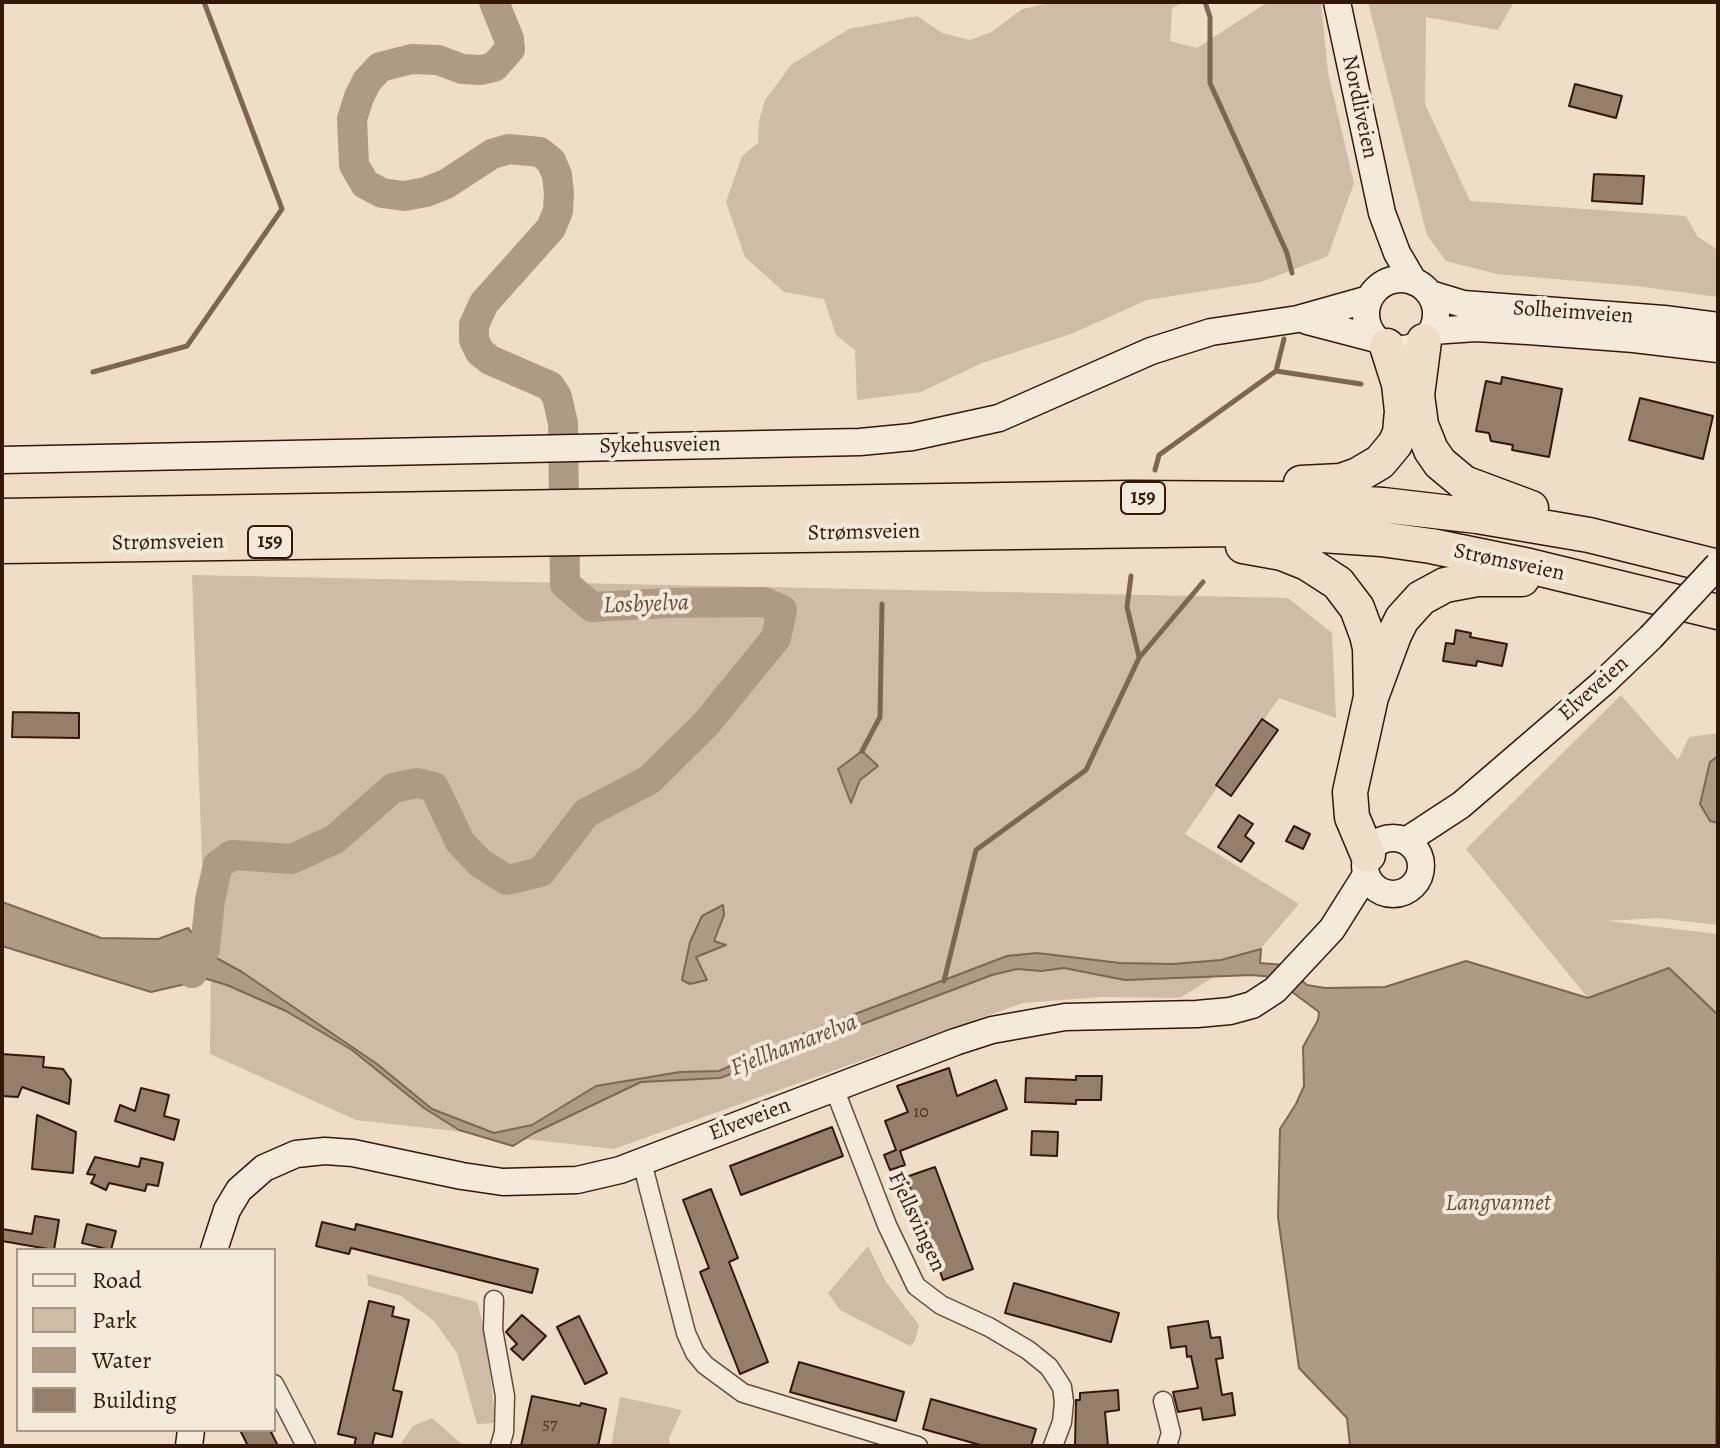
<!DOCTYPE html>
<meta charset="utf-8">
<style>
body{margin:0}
#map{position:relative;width:1720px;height:1448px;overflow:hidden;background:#eedec7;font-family:Alegreya,serif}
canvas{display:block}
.frame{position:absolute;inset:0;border:4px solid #351708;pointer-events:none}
.legend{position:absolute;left:16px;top:1248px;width:260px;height:184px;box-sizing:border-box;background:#f4eadb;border:2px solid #a89687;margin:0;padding:10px 14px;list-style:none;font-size:24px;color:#351708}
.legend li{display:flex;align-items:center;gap:16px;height:40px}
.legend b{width:40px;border:2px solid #a89687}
</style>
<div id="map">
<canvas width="1720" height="1448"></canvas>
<div class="frame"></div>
<ul class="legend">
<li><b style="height:10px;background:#f4eadb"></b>Road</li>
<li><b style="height:22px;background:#cfbca7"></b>Park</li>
<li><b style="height:22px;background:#af9a86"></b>Water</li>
<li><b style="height:22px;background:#957e6b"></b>Building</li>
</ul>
</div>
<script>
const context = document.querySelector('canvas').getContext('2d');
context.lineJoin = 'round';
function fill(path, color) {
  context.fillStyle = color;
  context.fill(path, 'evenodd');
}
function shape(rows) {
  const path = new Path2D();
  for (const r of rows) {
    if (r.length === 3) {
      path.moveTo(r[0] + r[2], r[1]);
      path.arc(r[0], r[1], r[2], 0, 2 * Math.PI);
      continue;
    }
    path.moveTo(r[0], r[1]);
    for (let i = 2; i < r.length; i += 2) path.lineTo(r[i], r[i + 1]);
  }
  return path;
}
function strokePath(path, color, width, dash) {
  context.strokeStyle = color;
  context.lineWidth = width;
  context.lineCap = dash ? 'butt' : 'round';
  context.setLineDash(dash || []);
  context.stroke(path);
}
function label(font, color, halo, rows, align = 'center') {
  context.font = font + ' Alegreya,serif';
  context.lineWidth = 8;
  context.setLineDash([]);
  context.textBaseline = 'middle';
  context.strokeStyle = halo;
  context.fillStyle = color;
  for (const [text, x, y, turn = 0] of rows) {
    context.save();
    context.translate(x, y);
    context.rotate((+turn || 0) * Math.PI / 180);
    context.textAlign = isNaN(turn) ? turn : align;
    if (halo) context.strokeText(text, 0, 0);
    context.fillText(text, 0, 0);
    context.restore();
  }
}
const green = shape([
 [1054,2,1184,2,1172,8,1170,41,1197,48,1268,2,1321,2,1328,73,1354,183,1328,256,1261,282,1147,300,1071,334,982,363,921,392,857,400,855,350,836,335,824,299,784,292,745,257,726,202,742,156,758,143,759,121,765,100,792,64,849,29,917,16,942,33,970,40,992,32,1022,9],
 [1368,2,1514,2,1498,30,1426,17,1425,104,1470,201,1686,216,1697,236,1718,250,1718,297,1636,286,1497,274,1446,261,1427,235],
 [192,575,1288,598,1332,633,1336,718,1279,698,1185,834,1299,904,1262,947,1180,998,1101,997,1023,1003,614,1149,356,1120,210,1054,211,955,205,949],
 [1621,695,1678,760,1689,737,1718,733,1718,925,1657,918,1607,921,1718,934,1718,1015,1669,968,1588,998,1466,849],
 [868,1246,886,1282,919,1325,915,1341,910,1346,840,1310,828,1293],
 [367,1274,477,1302,485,1332,496,1423,477,1424,457,1353,434,1321,401,1296,368,1286],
 [620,1397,682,1410,669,1438,670,1446,611,1446],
 [432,1418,464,1446,399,1446,413,1426]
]);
const water = shape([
 [862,751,878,766,860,780,851,803,838,769,862,751],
 [1718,756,1718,823,1710,821,1700,804,1710,762,1718,756],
 [2,902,101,938,158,939,188,928,211,955,242,972,377,1064,432,1109,494,1133,532,1125,596,1086,680,1072,719,1071,808,1032,1007,956,1037,953,1120,963,1173,964,1221,960,1261,949,1260,963,1284,965,1307,985,1325,988,1385,987,1466,961,1588,998,1669,968,1718,1015,1716,1446,1350,1446,1347,1418,1299,1368,1278,1217,1280,1129,1296,1104,1304,1086,1303,1047,1318,1020,1319,1012,1272,977,1252,975,1125,980,1064,968,1041,971,1017,969,992,975,720,1078,641,1082,534,1133,513,1146,459,1130,424,1108,352,1050,286,1011,227,985,207,979,151,992,2,946,2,902],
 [723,905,724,915,714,941,726,945,696,957,707,980,690,984,682,980,690,942,702,916,723,905]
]);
const stream = shape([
 [1205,2,1210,17,1210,83,1287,253,1292,273],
 [1276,371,1284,339],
 [93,372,187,346,282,209,204,2],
 [1155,470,1159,455,1276,371,1361,384],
 [1131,576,1127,607,1139,657],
 [862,751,880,717,882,604],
 [944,981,976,850,1086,770,1139,658,1203,582]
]);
const river = shape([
 [192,973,205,949,210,900,218,865,232,855,292,859,335,839,393,788,417,783,434,787,460,842,480,863,507,880,541,872,586,813,649,780,705,725,776,638,782,610,764,602,668,603,592,607,565,584,563,423,557,397,550,386,490,360,480,352,474,340,474,325,484,303,551,228,558,211,559,193,557,175,551,161,540,152,509,149,492,154,446,184,426,192,404,196,382,193,365,184,354,165,352,119,359,97,367,81,380,67,412,59,438,60,462,69,481,70,494,67,510,49,509,39,494,2]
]);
const building = shape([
 [1575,84,1622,96,1616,118,1569,106,1575,84],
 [1594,174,1644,176,1642,204,1592,201,1594,174],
 [1502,377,1562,389,1549,457,1512,450,1513,445,1491,441,1489,433,1476,431,1486,381,1501,384,1502,377],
 [1640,398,1713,416,1703,459,1629,440,1640,398],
 [1456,630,1471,633,1470,637,1507,644,1502,666,1477,661,1476,666,1443,661,1446,643,1454,644,1456,630],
 [13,712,79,713,79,738,12,737,13,712],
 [1262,719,1278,730,1231,796,1216,785,1262,719],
 [1239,815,1253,824,1245,836,1254,843,1241,862,1218,847,1239,815],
 [1294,826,1310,834,1303,849,1286,841,1294,826],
 [2,1054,44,1057,43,1067,63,1069,71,1080,69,1104,22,1087,18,1097,2,1096,2,1054],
 [949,1068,957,1096,996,1080,1007,1109,900,1151,905,1165,890,1170,884,1155,896,1150,885,1121,908,1112,897,1086,949,1068],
 [1076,1076,1102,1076,1101,1100,1076,1100,1076,1104,1025,1102,1026,1078,1076,1080,1076,1076],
 [141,1088,169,1095,164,1116,179,1120,174,1140,115,1121,120,1105,135,1111,141,1088],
 [37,1115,76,1132,73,1173,32,1169,37,1115],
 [832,1127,843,1156,741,1195,730,1166,832,1127],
 [1032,1131,1058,1132,1057,1156,1031,1155,1032,1131],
 [95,1157,139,1167,141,1158,163,1163,158,1186,147,1184,145,1191,109,1183,106,1190,91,1183,95,1175,87,1174,95,1157],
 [935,1167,973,1269,943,1280,906,1177,935,1167],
 [711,1189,738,1258,729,1262,768,1362,740,1374,700,1272,709,1268,683,1200,711,1189],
 [35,1216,59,1220,54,1250,2,1241,2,1229,32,1234,35,1216],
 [322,1222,355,1230,356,1224,538,1269,532,1293,351,1248,349,1254,316,1246,322,1222],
 [87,1224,116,1231,111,1250,82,1243,87,1224],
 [1014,1283,1119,1313,1111,1342,1005,1313,1014,1283],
 [369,1301,394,1307,392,1316,409,1320,393,1390,402,1392,392,1437,375,1433,372,1446,354,1446,356,1438,338,1434,369,1301],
 [522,1315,546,1336,523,1360,511,1349,517,1344,506,1332,522,1315],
 [579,1316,607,1373,585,1384,557,1327,579,1316],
 [1208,1321,1211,1338,1220,1337,1223,1358,1216,1359,1222,1395,1232,1393,1235,1415,1203,1420,1201,1408,1178,1412,1173,1392,1198,1388,1191,1356,1187,1357,1186,1346,1171,1348,1168,1327,1208,1321],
 [799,1362,904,1392,896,1421,790,1392,799,1362],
 [1118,1390,1119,1410,1105,1412,1108,1446,1075,1446,1076,1400,1080,1400,1080,1393,1118,1390],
 [532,1396,580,1406,581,1403,606,1409,598,1446,521,1446,532,1396],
 [931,1399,1036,1429,1031,1446,984,1446,923,1429,931,1399],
 [240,1430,270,1430,278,1446,248,1446,240,1430]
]);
const minor = shape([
 [834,1088,887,1225,916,1286,941,1305,989,1327,1028,1350,1049,1367,1062,1387,1064,1402,1062,1422,1053,1446],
 [642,1162,686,1333,695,1353,705,1365,743,1393,918,1446],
 [494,1300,493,1329,505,1396,504,1432,500,1446],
 [274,1384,306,1446],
 [1163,1401,1171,1433,1167,1446]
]);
const secondary = shape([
 [1337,2,1382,213,1397,253,1414,282],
 [1401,314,35],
 [1430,294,1463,304,1664,319,1718,326],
 [1307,321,1376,339],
 [1432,331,1476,328,1528,331,1634,339,1718,349],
 [2,460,860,442,912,437,999,418,1151,351,1211,332,1298,319,1369,299],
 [1393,866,28],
 [1406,841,1461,805,1603,683,1651,637],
 [214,1250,227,1210,239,1190,264,1168,296,1154,325,1151,353,1153,462,1176,503,1182,577,1180,620,1170,955,1042,992,1030,1065,1017,1197,1014,1230,1011,1252,1005,1275,990,1332,929,1366,875],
 [189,1446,191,1430]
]);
const motorway = shape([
 [1424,341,1417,395,1421,425,1431,450,1440,463,1464,483,1531,508],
 [1301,483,1341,481,1358,475,1380,462,1395,444,1400,433,1402,411,1399,384,1387,346],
 [2,516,1130,498,1281,499,1383,505,1477,516,1589,535,1718,567],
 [2,546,1233,529,1381,539,1431,546,1529,566,1718,612],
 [1243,546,1282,553,1307,563,1338,583,1357,608,1367,635,1370,648,1371,697],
 [1368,855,1352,817,1350,792,1371,697,1394,635,1402,619,1421,598,1445,585,1477,579,1522,579]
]);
const secondaryBridge = shape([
 [1651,637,1718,565]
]);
const numberNames = [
 ["10",921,1113],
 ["57",550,1425]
];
const shields = [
 [1143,498,44],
 [270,542,44]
];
const shieldNames = [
 ["159",1143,498],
 ["159",270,542]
];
const streetNames = [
 ["Nordliveien",1359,107,78],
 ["Solheimveien",1573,313,4],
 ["Sykehusveien",660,446,-1],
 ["Strømsveien",864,533,-1],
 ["Strømsveien",168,543,-1],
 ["Strømsveien",1509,563,12],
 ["Elveveien",1594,689,-42],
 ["Elveveien",750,1120,-21],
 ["Fjellsvingen",916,1222,65]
];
const waterNames = [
 ["Losbyelva",646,605,-2],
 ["Fjellhamarelva",794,1046,-21],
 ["Langvannet",1498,1204]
];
fill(green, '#cfbca7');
fill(water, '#af9a86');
strokePath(water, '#7e6654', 2);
strokePath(stream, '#7e6654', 5);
strokePath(river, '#af9a86', 30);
fill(building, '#957e6b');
strokePath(building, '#351708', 2);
strokePath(minor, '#634938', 21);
strokePath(secondary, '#351708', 29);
strokePath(motorway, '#351708', 37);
strokePath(minor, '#f4eadb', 18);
strokePath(secondary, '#f4eadb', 26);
strokePath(motorway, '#eedec7', 34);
strokePath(secondaryBridge, '#351708', 29, []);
strokePath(secondaryBridge, '#f4eadb', 26);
label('18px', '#4d3121', null, numberNames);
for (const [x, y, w] of shields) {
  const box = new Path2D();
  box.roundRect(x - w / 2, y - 16, w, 32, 6);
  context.fillStyle = '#f4eadb';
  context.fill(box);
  strokePath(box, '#351708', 2);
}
label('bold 20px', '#351708', null, shieldNames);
label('22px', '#351708', '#f4eadb', streetNames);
label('italic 24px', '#664b3a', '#f4eadb', waterNames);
</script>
